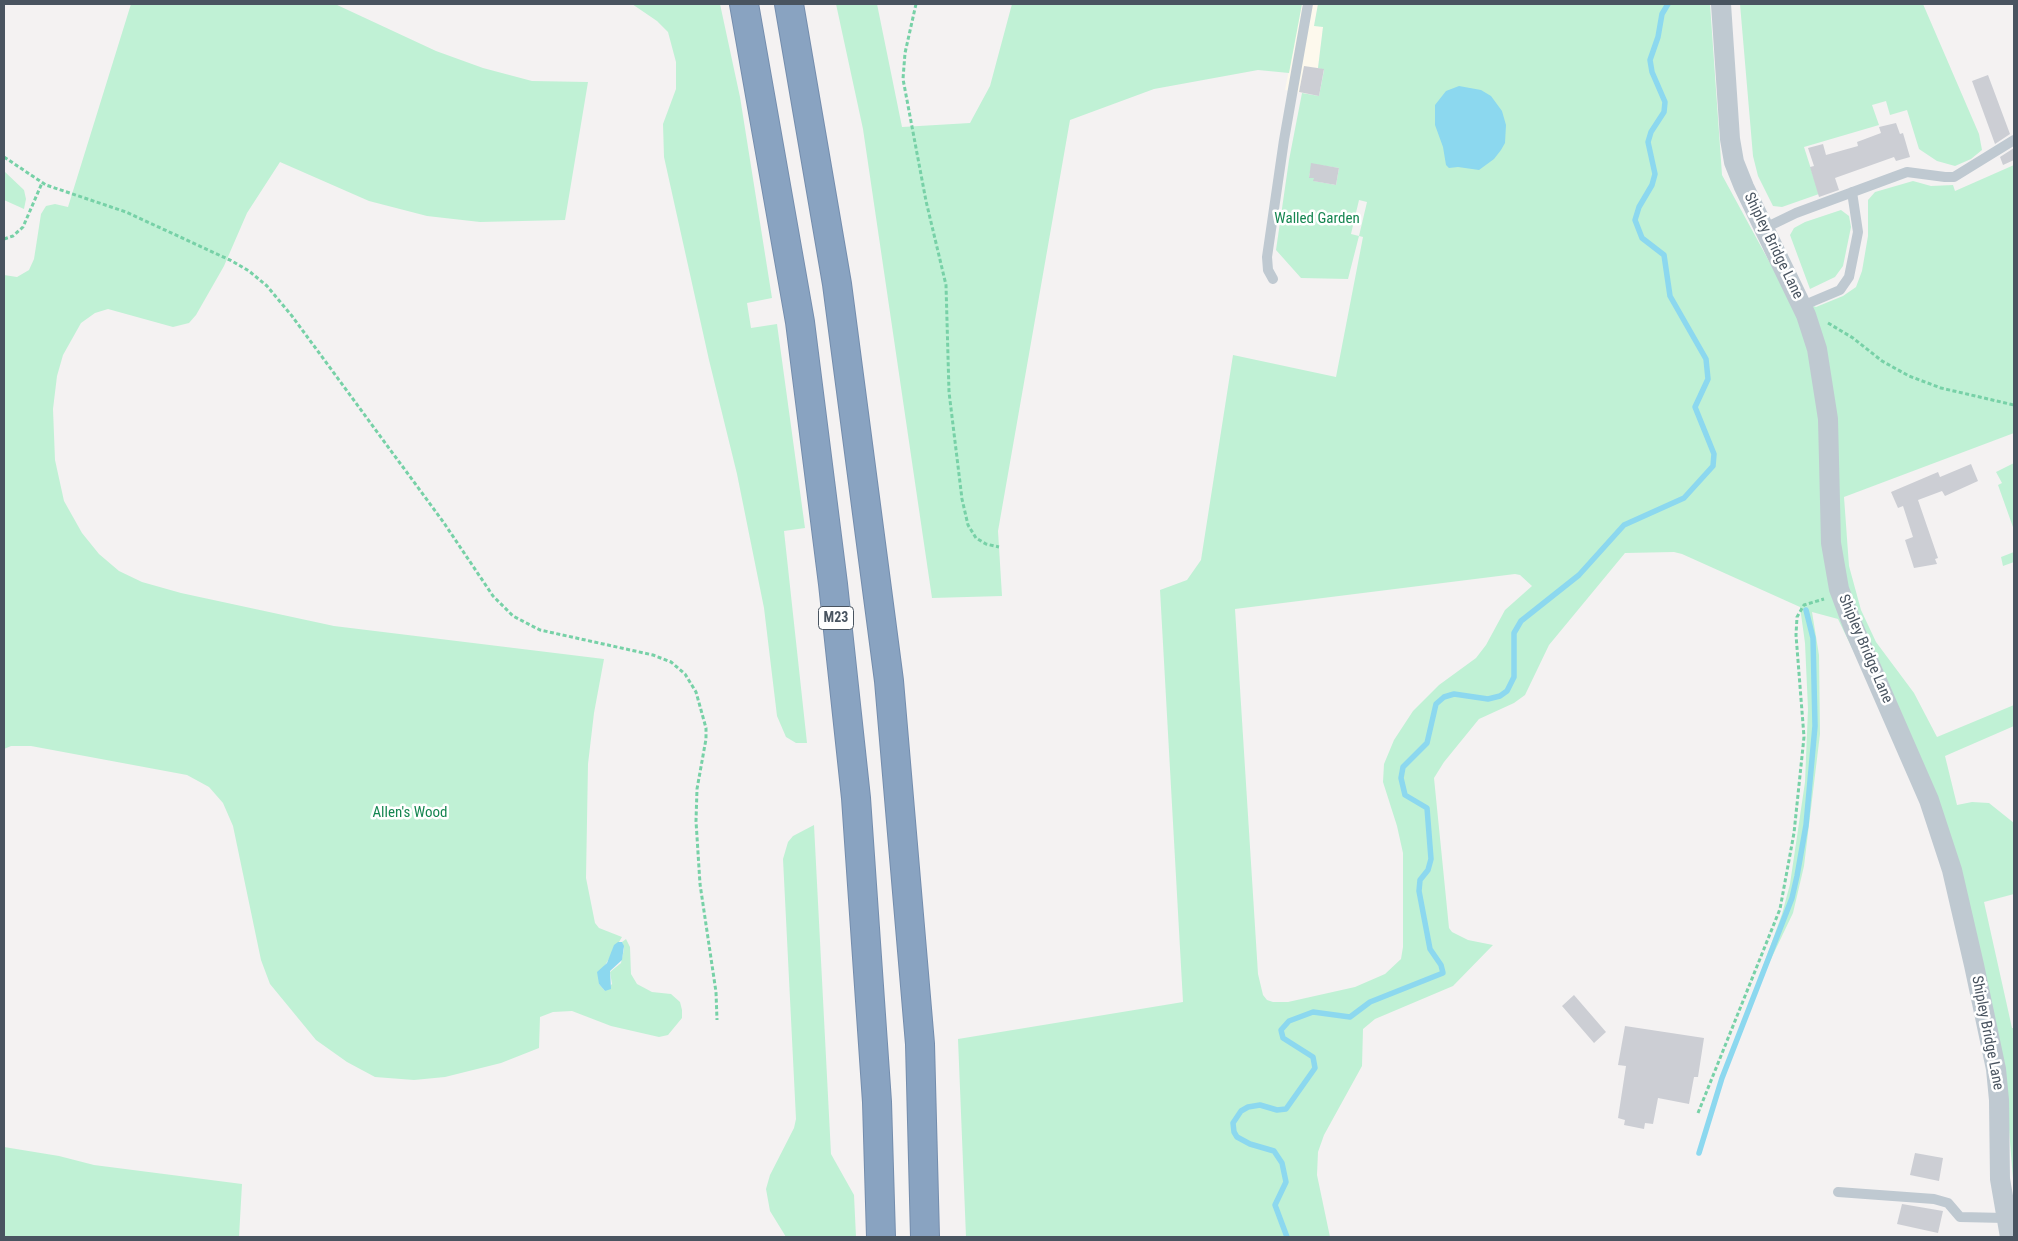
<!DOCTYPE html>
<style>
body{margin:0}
#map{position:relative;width:2018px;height:1241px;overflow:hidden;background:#f4f2f2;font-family:"Roboto Condensed",sans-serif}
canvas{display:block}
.frame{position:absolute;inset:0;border:5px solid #495460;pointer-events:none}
</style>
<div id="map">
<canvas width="2018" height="1241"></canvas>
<div class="frame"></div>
</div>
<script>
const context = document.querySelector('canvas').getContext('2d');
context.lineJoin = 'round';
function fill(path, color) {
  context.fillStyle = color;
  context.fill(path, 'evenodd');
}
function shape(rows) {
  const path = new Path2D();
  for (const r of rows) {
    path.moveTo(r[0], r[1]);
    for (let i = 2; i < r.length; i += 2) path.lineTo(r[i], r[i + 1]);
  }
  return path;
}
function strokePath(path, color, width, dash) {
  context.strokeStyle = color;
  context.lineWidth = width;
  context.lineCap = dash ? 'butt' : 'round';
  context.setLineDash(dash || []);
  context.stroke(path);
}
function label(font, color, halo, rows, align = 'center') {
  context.font = font + ' "Roboto Condensed",sans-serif';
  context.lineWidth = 5;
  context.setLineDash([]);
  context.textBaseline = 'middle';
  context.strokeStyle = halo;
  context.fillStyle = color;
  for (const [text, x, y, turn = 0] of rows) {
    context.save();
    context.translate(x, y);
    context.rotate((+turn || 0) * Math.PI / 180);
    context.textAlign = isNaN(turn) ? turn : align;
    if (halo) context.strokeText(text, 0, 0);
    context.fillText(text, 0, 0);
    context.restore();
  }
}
const commercial = shape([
 [1302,4,1318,4,1314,25,1323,27,1318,68,1314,68,1309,94,1285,90]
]);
const green = shape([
 [131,4,335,4,436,51,483,68,532,81,588,82,565,220,480,222,427,216,369,201,280,162,247,213,224,266,196,315,189,323,173,327,108,309,95,313,81,323,63,355,57,376,53,409,55,460,64,501,82,533,99,554,119,571,142,582,181,593,334,626,604,659,594,713,588,764,586,878,595,923,599,928,622,937,604,967,599,984,605,991,612,984,610,972,621,963,624,949,622,942,626,939,630,947,631,974,637,984,652,992,671,994,680,1002,682,1010,682,1018,668,1035,659,1037,611,1026,572,1011,553,1012,540,1017,539,1048,501,1063,445,1077,414,1080,375,1077,347,1062,316,1040,270,984,261,960,233,826,223,803,209,787,187,775,31,746,11,746,4,749,4,275,17,277,29,270,34,259,41,214,46,206,55,204,68,207],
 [632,4,720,4,740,97,772,298,747,303,751,328,777,324,805,528,784,531,807,743,796,743,786,737,777,716,764,608,737,474,709,360,664,157,663,124,676,89,676,62,668,32,657,21],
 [836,4,877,4,902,127,970,123,990,86,1012,4,1302,4,1289,73,1258,70,1154,89,1070,120,998,531,1002,596,932,598,863,129],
 [1318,4,1710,4,1722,175,1788,296,1816,307,1843,296,1856,287,1862,271,1868,236,1868,200,1875,192,1913,181,1931,186,1953,185,1955,191,2014,165,2014,433,1844,497,1849,566,1861,610,1876,642,1914,693,1937,737,2014,705,2014,726,1945,756,1957,805,1972,802,1989,803,2014,823,2014,894,1984,902,2012,1028,2014,1028,2014,1191,2005,1080,1954,860,1838,619,1812,612,1819,655,1820,734,1804,866,1793,913,1749,1005,1782,914,1790,884,1805,782,1808,709,1805,643,1800,607,1682,554,1674,552,1625,553,1549,645,1525,695,1514,703,1479,719,1444,762,1434,778,1449,928,1452,932,1468,940,1493,945,1453,986,1375,1019,1363,1029,1362,1066,1324,1135,1318,1152,1317,1175,1330,1237,966,1237,958,1039,1183,1002,1160,590,1187,580,1201,560,1233,355,1336,377,1363,237,1359,236,1348,279,1301,278,1276,250,1289,160,1302,93,1319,96,1324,70,1318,68,1323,27,1314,26],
 [1312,164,1339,168,1336,185,1314,181,1314,178,1309,177],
 [1359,200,1367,202,1359,236,1351,234],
 [1515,574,1520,575,1532,586,1505,610,1486,645,1476,658,1439,685,1413,711,1394,740,1384,764,1383,782,1397,826,1403,853,1403,947,1401,959,1385,974,1355,987,1288,1002,1273,1002,1267,1000,1263,995,1258,974,1235,609],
 [1740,4,1923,4,1979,134,1982,150,1971,159,1955,166,1937,161,1919,149,1907,110,1890,115,1886,101,1872,105,1879,125,1804,147,1819,194,1782,207,1773,206,1758,176,1753,156],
 [4,171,24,190,26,199,24,209,4,200],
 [1841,210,1849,216,1851,227,1843,266,1835,277,1810,289,1790,235,1794,228,1805,222],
 [2014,463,2014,530,1998,485,2002,483,1996,472],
 [2014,552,2014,562,2003,566,2001,557],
 [814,825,831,1154,854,1195,856,1237,786,1237,770,1211,766,1189,770,1175,794,1128,796,1119,783,859,788,842,793,836],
 [4,1147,59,1156,94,1165,242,1184,239,1237,4,1237]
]);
const water = shape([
 [1459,86,1481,90,1491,96,1502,111,1506,125,1505,143,1501,150,1494,159,1479,170,1458,167,1449,168,1446,165,1443,147,1435,125,1435,105,1446,91],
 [618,942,622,942,624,946,622,960,610,971,611,989,605,991,599,984,597,972,607,963,614,945]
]);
const stream = shape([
 [1699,1153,1722,1078,1792,898,1797,876,1806,825,1815,726,1813,638,1806,610],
 [1287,1237,1275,1205,1286,1182,1282,1163,1274,1151,1250,1144,1237,1137,1234,1132,1233,1123,1241,1111,1248,1107,1260,1105,1277,1110,1286,1109,1315,1068,1313,1057,1283,1038,1281,1030,1289,1021,1313,1012,1350,1017,1370,1002,1443,973,1441,965,1430,949,1419,891,1420,880,1428,870,1431,859,1427,808,1405,795,1401,778,1403,767,1427,743,1436,704,1444,697,1454,694,1488,699,1500,696,1507,691,1514,677,1514,633,1521,621,1579,575,1624,525,1684,498,1713,466,1714,454,1695,407,1708,379,1706,359,1670,296,1664,255,1642,238,1635,220,1639,207,1652,185,1655,174,1648,142,1651,132,1664,112,1665,102,1652,72,1650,60,1658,37,1662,14,1668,4]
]);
const building = shape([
 [1304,66,1324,69,1319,96,1299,92],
 [1988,75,2010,134,1995,144,1972,81],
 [1896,123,1900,134,1903,133,1910,157,1896,161,1894,157,1835,178,1839,190,1819,197,1810,167,1814,166,1808,148,1823,144,1826,155,1858,146,1857,142,1881,133,1879,127],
 [2014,148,2014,160,2003,165,2000,157],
 [1311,163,1339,168,1336,185,1313,181,1314,178,1309,178],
 [1971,464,1978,481,1945,496,1942,491,1918,500,1938,558,1935,559,1937,564,1914,568,1905,540,1913,537,1903,506,1898,508,1891,492,1938,472,1940,477],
 [1574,995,1606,1032,1594,1043,1562,1006],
 [1625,1026,1704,1038,1698,1077,1694,1077,1689,1104,1658,1098,1653,1124,1645,1123,1644,1129,1624,1125,1625,1120,1618,1118,1626,1066,1618,1065],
 [1915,1153,1943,1158,1939,1181,1910,1175],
 [1902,1204,1943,1211,1938,1233,1897,1224]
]);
const path = shape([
 [916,4,905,53,903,79,926,201,946,285,949,392,962,499,968,525,976,538,986,544,999,547],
 [4,157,46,185,126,212,232,261,249,271,267,286,292,316,444,523,493,596,513,616,540,630,653,655,671,662,685,674,696,692,706,728,706,739,697,789,696,821,700,884,716,992,717,1020],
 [4,239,13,236,23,227,42,183],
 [1828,323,1853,338,1882,361,1909,376,1941,388,2014,405],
 [1698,1113,1780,909,1794,833,1804,737,1796,635,1797,617,1804,605,1824,599]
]);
const service = shape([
 [1765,228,1796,213,1907,172,1945,177,1954,177,2014,140],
 [1273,279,1268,270,1267,257,1284,140,1308,4],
 [1802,306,1840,290,1849,277,1858,232,1852,192],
 [1838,1192,1934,1199,1948,1203,1960,1217,2005,1218]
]);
const minor = shape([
 [1721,4,1730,139,1734,162,1744,187,1806,315,1817,349,1828,419,1831,543,1839,589,1853,626,1929,800,1952,870,1974,965,1996,1069,1999,1100,2000,1179,2010,1237]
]);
const motorway = shape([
 [744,4,800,322,833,584,856,798,877,1102,881,1237],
 [789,4,837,284,889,681,920,1044,925,1237]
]);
const shields = [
 [836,618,35]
];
const shieldNames = [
 ["M23",836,618]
];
const parkNames = [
 ["Walled Garden",1317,219],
 ["Allen's Wood",410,813]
];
const streetNames = [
 ["Shipley Bridge Lane",1773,246,64],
 ["Shipley Bridge Lane",1865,649,67],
 ["Shipley Bridge Lane",1987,1033,79]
];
fill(commercial, '#fdf9ed');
fill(green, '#c0f1d5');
fill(water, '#8cd8ef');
strokePath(stream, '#8cd8ef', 5.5);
fill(building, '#ccced4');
strokePath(motorway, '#748dad', 30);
strokePath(path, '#77d1a7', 3, [4, 2.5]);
strokePath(service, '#bfc9d1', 10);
strokePath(minor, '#bfc9d1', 20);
strokePath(motorway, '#89a3c1', 28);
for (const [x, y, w] of shields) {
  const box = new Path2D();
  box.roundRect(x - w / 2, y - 11.5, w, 23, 4);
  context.fillStyle = '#fff';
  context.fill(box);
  strokePath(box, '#495460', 1);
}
label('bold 14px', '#495460', null, shieldNames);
label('15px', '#158651', '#fff', parkNames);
label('15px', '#495460', '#fff', streetNames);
</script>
